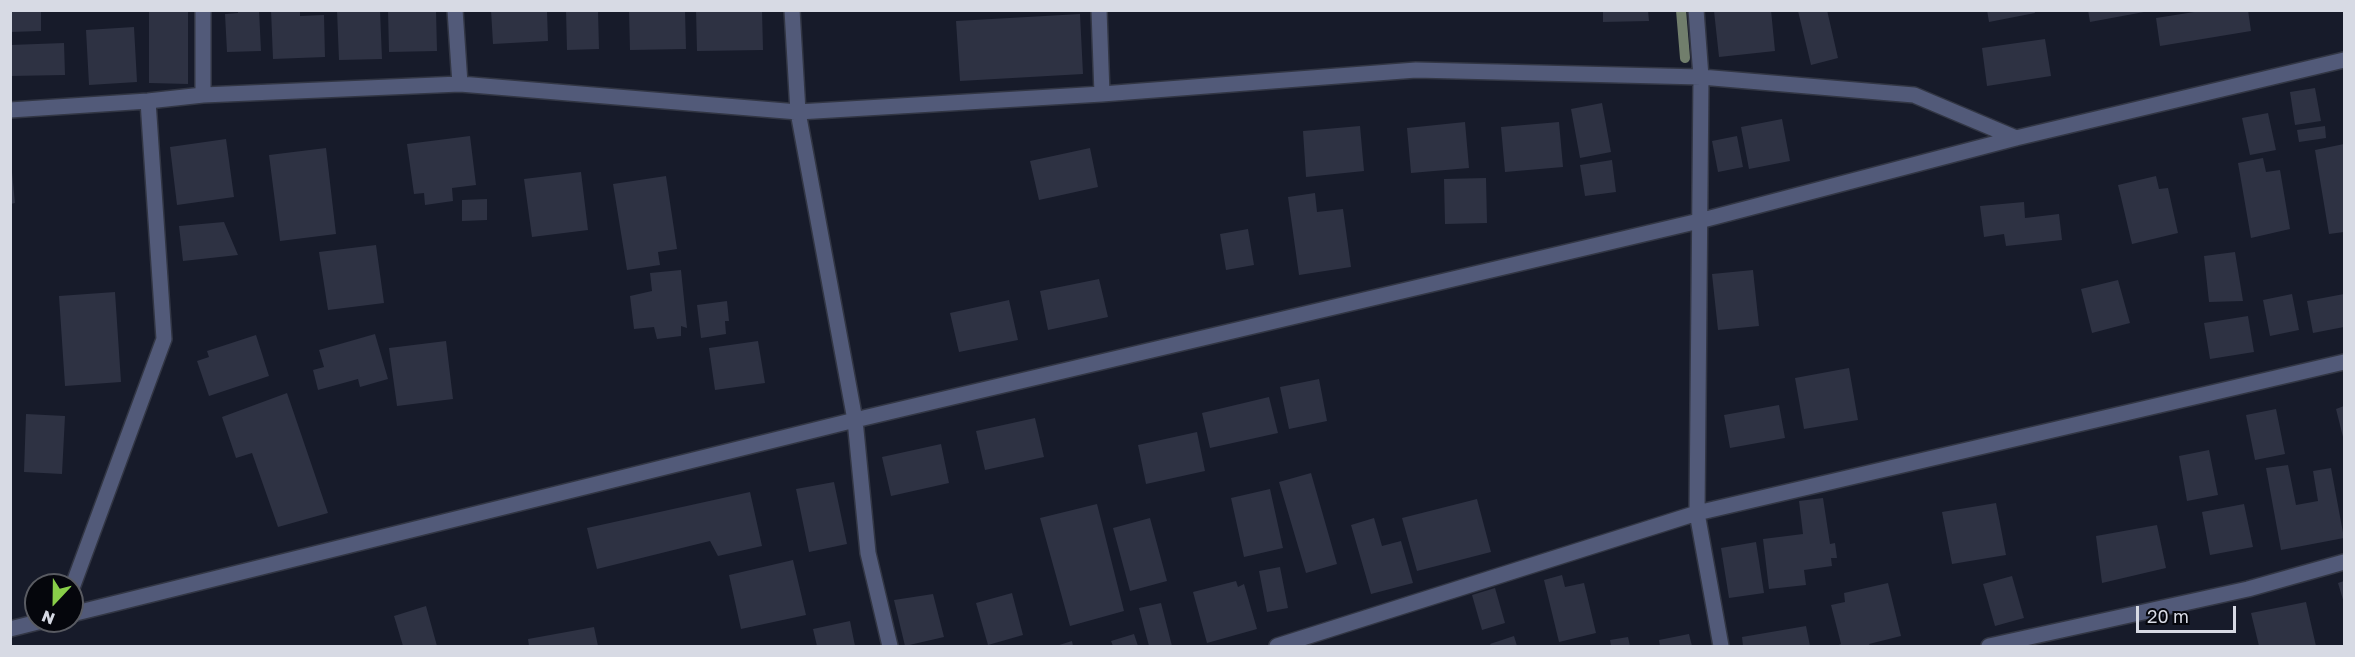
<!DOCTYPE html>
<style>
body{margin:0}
#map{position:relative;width:2355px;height:657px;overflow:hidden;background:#171b2a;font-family:"Golos Text",sans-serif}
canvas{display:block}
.frame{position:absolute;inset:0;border:12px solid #d7dae4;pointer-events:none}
.north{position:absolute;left:24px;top:573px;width:60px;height:60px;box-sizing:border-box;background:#05060c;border:2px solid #595b62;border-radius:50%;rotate:202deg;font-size:16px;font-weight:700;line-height:24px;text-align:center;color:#d7dae4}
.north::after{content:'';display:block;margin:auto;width:21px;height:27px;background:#89cf49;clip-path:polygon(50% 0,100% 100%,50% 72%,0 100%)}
.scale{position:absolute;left:2136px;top:606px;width:100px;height:27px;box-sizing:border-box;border:3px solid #d7dae4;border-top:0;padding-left:8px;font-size:18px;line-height:21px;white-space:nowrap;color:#d7dae4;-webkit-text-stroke:4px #05060c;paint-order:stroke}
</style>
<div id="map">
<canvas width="2355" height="657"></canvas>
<div class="frame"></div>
<div class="north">N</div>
<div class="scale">20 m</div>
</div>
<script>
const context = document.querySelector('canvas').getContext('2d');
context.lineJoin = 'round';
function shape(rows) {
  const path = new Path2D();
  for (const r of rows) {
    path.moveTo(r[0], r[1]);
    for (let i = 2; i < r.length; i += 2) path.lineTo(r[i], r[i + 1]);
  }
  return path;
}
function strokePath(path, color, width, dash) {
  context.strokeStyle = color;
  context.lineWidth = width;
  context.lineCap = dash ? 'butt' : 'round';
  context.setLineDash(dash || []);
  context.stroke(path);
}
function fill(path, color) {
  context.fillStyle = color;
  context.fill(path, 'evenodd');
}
const stream = shape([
 [1681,10,1685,58]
]);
const building = shape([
 [10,10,41,10,41,31,10,32],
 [149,10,188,10,188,84,149,83],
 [238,10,259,10,261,51,227,52,225,14,238,13],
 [271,10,300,10,300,16,324,15,325,57,273,59],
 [337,10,380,10,382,59,339,60],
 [388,10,436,10,437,51,389,52],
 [491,10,547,10,548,41,493,44],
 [566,10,598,10,599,49,567,50],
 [629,10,685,10,686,49,630,50],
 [696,10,762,10,763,50,697,51],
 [1603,10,1648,10,1649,21,1603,22],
 [1771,10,1775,51,1719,57,1714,11],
 [1827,10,1838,58,1811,65,1798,11],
 [1987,10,2034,10,2035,13,1989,22],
 [2088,10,2144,10,2144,12,2090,22],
 [2207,10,2248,10,2251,31,2160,46,2156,18],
 [1080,14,1083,74,960,81,956,21],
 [134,27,137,82,89,85,86,30],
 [2045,39,2051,76,1987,86,1982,48],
 [64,43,65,75,10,76,10,45],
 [2315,88,2321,121,2295,125,2290,92],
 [1602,103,1611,152,1580,158,1571,109],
 [2268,113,2276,150,2250,155,2242,118],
 [1782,119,1790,161,1749,169,1741,127],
 [1465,122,1469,168,1411,173,1407,128],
 [1559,122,1563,167,1505,172,1501,127],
 [1360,126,1364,171,1306,177,1303,131],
 [2325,126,2326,138,2299,142,2297,130],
 [470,136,476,185,452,188,453,201,425,205,424,193,414,194,407,144],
 [1737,136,1743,167,1718,172,1712,141],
 [226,139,234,197,177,205,170,147],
 [2344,144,2344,232,2329,234,2315,150],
 [326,148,336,234,280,241,269,155],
 [1090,148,1098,187,1039,200,1030,161],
 [2263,158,2266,172,2280,170,2290,229,2251,238,2238,163],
 [1612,160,1616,192,1585,196,1580,165],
 [10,172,12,172,15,203,10,204],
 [581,172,588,230,532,237,524,179],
 [666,176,677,249,658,252,660,265,627,270,613,184],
 [2156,176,2159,189,2168,188,2178,233,2132,244,2118,185],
 [1486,178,1487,223,1445,224,1444,179],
 [1315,193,1317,212,1343,209,1351,267,1299,275,1288,197],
 [487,199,487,220,462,221,462,200],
 [2024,202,2025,218,2059,214,2062,240,2006,246,2004,234,1984,237,1980,206],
 [224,222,238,255,183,261,179,226],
 [1248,229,1254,265,1226,270,1220,234],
 [376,245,384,303,328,310,319,252],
 [2235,252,2243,301,2209,302,2204,256],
 [681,270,687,328,681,326,681,336,657,339,654,327,634,329,630,296,652,291,650,273],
 [1753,270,1759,326,1718,330,1712,274],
 [1099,279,1108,317,1048,330,1040,291],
 [2118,280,2130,323,2092,333,2081,289],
 [115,292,121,382,65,386,59,296],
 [2292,294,2299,330,2270,336,2263,300],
 [2344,294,2344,327,2313,333,2307,301],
 [1009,300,1018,340,959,352,950,313],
 [727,301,729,321,725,321,726,334,701,338,697,305],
 [2248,316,2254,352,2210,359,2204,323],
 [375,334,388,379,360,387,358,379,318,390,313,370,324,367,319,350],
 [256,335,269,376,209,396,197,361,209,357,207,351],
 [446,341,453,399,397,406,389,348],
 [758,341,765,383,715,390,709,348],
 [1849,368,1858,420,1804,429,1795,378],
 [1319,379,1327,421,1289,429,1280,387],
 [287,393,328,513,278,527,252,453,236,458,222,417],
 [1269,397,1278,433,1210,448,1202,413],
 [1779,405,1785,438,1730,448,1724,415],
 [2344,406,2344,441,2336,409],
 [2276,409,2285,454,2255,460,2246,415],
 [26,414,65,416,62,474,24,472],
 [1035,418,1044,457,985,470,976,431],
 [1197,432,1205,471,1146,484,1138,445],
 [941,444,949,483,891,496,882,457],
 [2209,450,2218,495,2187,501,2179,456],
 [2288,465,2296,505,2318,501,2313,471,2331,468,2344,538,2281,550,2266,468],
 [1311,473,1337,564,1306,573,1279,482],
 [834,482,847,544,809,552,796,489],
 [1270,489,1283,548,1244,557,1231,498],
 [750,492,762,546,718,556,710,541,597,569,587,528],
 [1823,498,1830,544,1835,543,1837,558,1831,558,1832,566,1804,570,1806,585,1769,589,1763,539,1803,534,1799,501],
 [1477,499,1491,552,1417,571,1402,518],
 [1996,503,2006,555,1952,564,1942,512],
 [1097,504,1124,611,1070,626,1040,518],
 [2244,504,2253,547,2210,555,2202,512],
 [1150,518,1167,581,1130,591,1113,528],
 [1374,518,1382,546,1401,541,1413,583,1371,594,1351,525],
 [2157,525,2166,568,2102,583,2096,536],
 [1756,542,1764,593,1729,598,1721,548],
 [793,560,806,615,741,629,729,575],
 [1280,567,1288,608,1267,612,1259,571],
 [1562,575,1565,587,1584,583,1596,633,1559,642,1544,580],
 [2012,576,2024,618,1995,626,1983,584],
 [1236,581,1238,587,1244,584,1257,629,1207,643,1193,592],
 [2344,581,2344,603,2338,583],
 [1888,583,1901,636,1869,644,1870,646,1836,646,1841,644,1831,605,1845,602,1844,593],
 [1495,588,1505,623,1482,630,1472,595],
 [1012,593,1023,635,988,645,976,603],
 [933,594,944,637,905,646,894,600],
 [2306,602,2316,646,2259,646,2251,613],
 [1161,603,1172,646,1149,646,1139,608],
 [426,606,437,646,403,646,394,616],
 [850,621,855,646,817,646,813,629],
 [1806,626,1810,646,1743,646,1742,637],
 [594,627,598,646,529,646,528,639],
 [1134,634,1138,646,1113,646,1111,641],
 [1689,634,1692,646,1660,646,1659,640],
 [1514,636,1517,646,1491,646,1490,644],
 [1628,637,1630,646,1611,646,1610,640],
 [1072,641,1073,646,1056,646]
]);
const minor = shape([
 [203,10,203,95],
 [455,10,460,84],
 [792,10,798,112,855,420,868,553,890,646],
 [1099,10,1102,94],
 [1696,10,1701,77,1697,513,1721,646],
 [10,110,148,101,203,95,460,84,798,112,1102,94,1416,70,1701,77,1914,95,2016,138],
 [72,588,164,339,148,101],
 [72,614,855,420,1699,221,2016,138,2344,60],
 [10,629,42,621],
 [1277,646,1697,513,2344,362],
 [1989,646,2248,589,2344,562]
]);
strokePath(stream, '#717e6c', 10);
fill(building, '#2e3243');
strokePath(minor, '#323644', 18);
strokePath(minor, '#525a79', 15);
</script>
